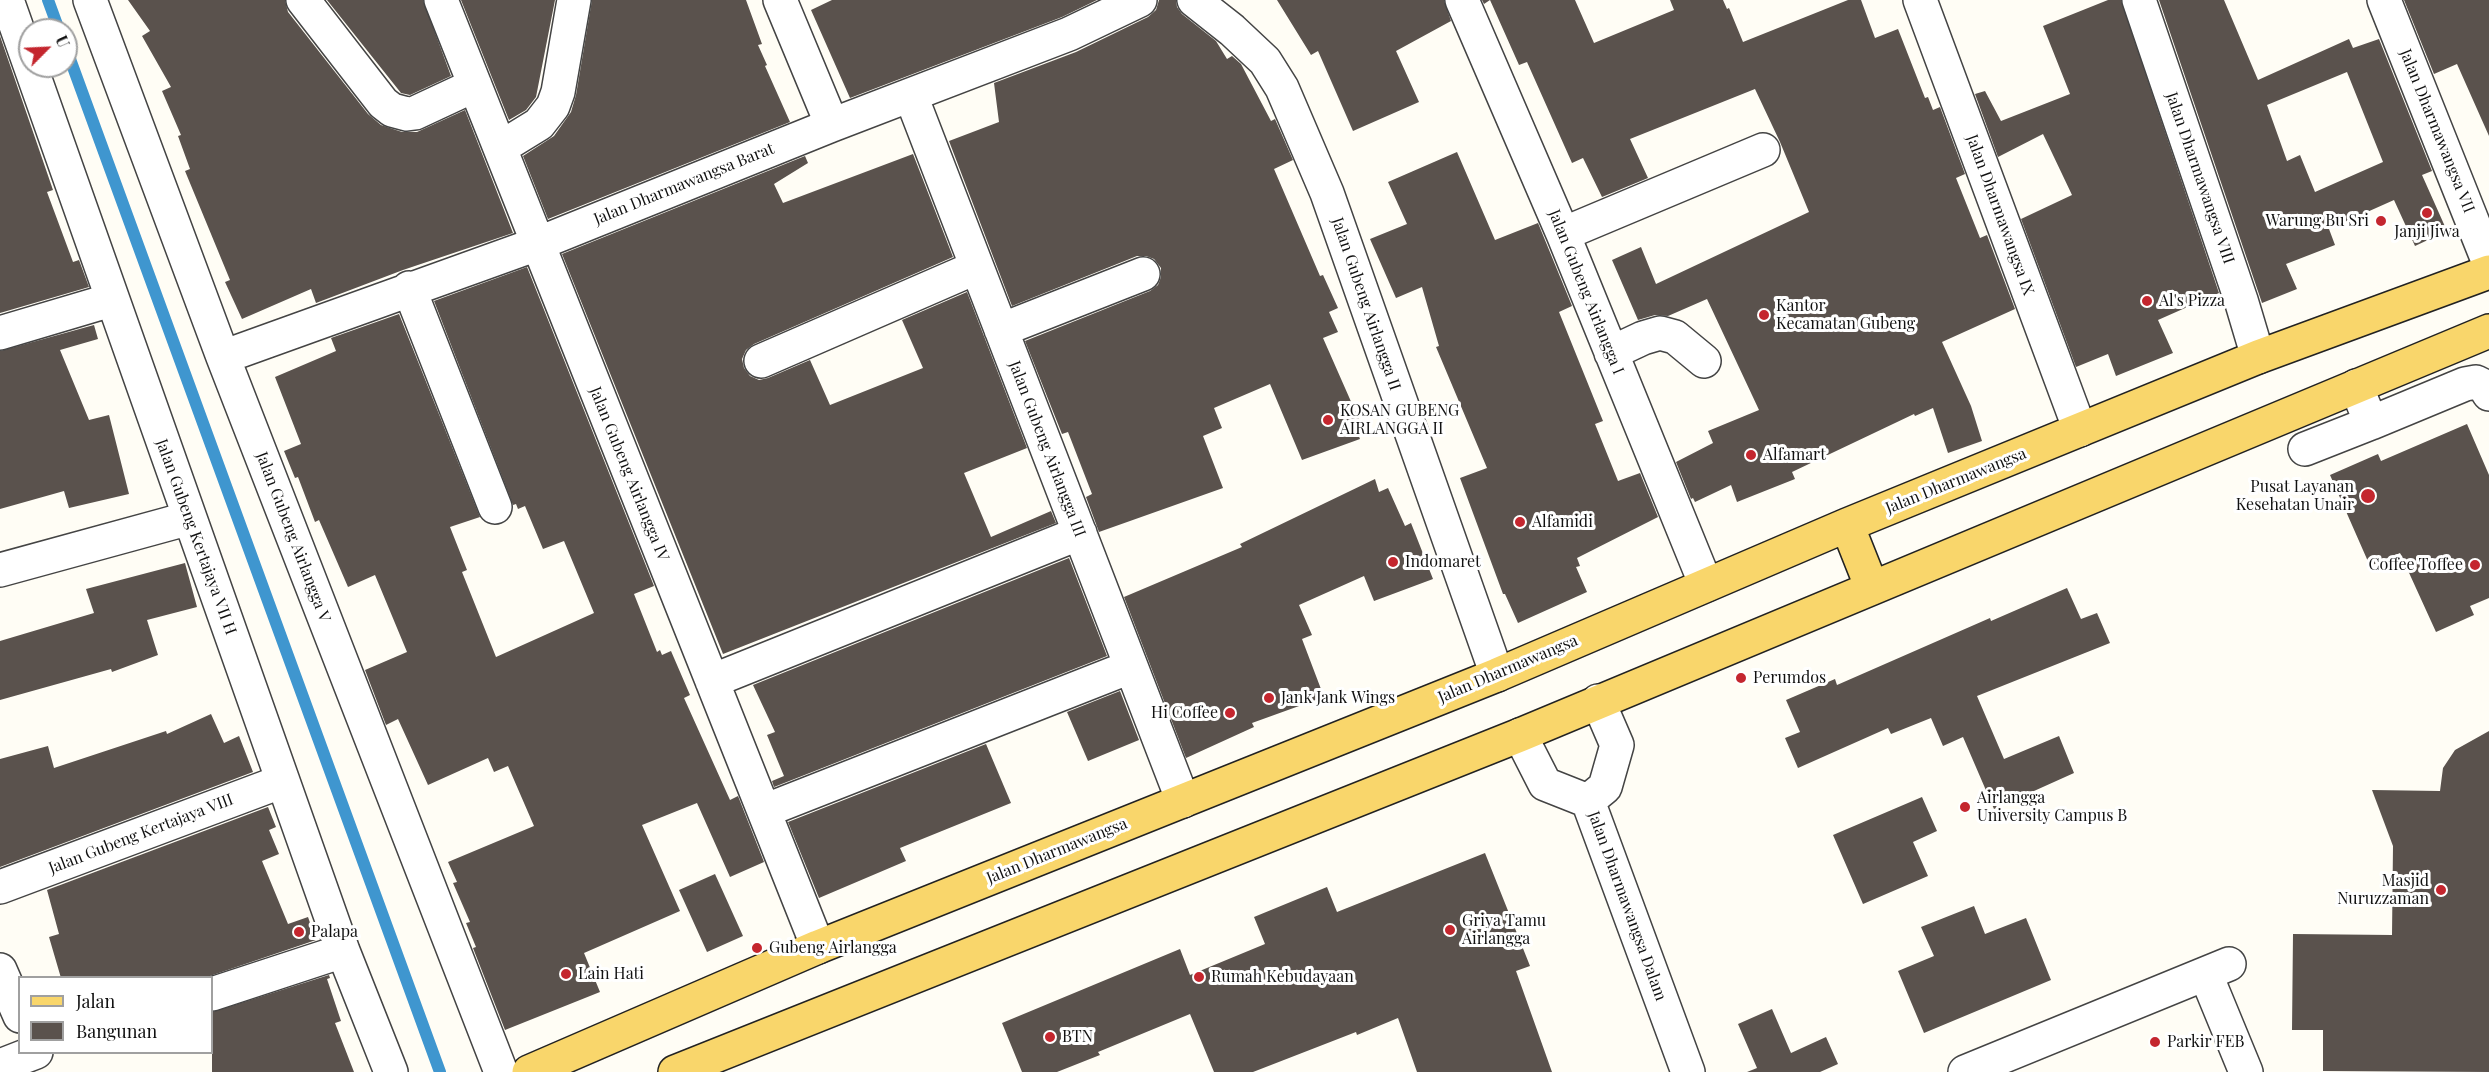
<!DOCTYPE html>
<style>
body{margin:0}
#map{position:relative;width:2489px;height:1072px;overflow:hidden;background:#fffdf5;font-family:"Playfair Display",serif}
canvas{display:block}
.legend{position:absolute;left:18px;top:976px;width:195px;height:78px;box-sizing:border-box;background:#fff;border:2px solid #a0a0a0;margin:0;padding:8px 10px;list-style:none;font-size:18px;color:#111}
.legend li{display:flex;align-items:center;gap:12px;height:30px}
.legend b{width:30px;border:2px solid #a0a0a0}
.north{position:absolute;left:18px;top:18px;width:60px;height:60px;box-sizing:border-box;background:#fff;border:2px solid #a0a0a0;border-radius:50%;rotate:66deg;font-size:16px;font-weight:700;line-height:24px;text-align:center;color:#111}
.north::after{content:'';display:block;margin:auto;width:21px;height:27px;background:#c4262e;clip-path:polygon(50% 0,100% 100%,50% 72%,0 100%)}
</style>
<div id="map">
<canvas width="2489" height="1072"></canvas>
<ul class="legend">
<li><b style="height:8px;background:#f9d66b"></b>Jalan</li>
<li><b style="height:16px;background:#5a524d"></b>Bangunan</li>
</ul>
<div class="north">U</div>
</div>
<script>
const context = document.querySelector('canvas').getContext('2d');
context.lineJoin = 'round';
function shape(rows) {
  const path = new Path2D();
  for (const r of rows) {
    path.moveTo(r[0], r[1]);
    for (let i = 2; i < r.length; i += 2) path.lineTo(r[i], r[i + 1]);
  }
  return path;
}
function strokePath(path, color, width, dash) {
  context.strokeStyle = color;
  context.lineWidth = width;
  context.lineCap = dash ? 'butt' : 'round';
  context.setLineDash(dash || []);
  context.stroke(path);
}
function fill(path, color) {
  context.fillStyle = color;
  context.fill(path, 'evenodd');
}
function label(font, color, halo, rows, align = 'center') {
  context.font = font + ' "Playfair Display",serif';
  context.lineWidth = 6;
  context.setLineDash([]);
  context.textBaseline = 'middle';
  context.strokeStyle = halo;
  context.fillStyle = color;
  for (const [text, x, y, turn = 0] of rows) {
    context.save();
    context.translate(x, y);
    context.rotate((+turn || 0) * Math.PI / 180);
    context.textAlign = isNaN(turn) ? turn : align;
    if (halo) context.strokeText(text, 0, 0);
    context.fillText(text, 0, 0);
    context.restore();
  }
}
const stream = shape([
 [48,0,59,30],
 [66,48,440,1072]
]);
const building = shape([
 [128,0,285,0,288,12,368,114,381,125,402,132,417,132,465,110,513,233,403,270,316,303,311,289,242,319,225,282,230,280,185,171,190,169,178,136,181,135,162,91,171,87,142,36,150,31],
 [327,0,423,0,451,76,410,95,401,93],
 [461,0,555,0,536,97,526,110,509,120],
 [592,0,746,0,762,44,758,45,767,65,765,66,790,122,548,219,523,156,554,136,571,112,576,95],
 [832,0,1097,0,1062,17,850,98,811,10],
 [1159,0,1176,0,1177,7,1182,14,1216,41,1227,59,1232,56,1241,64,1271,121,1275,119,1293,160,1274,169,1320,276,1323,275,1338,308,1329,312,1338,332,1323,338,1360,422,1354,424,1360,439,1302,460,1270,384,1214,408,1222,428,1203,436,1223,488,1099,532,1086,497,1092,494,1068,432,1062,434,1025,341,1150,291,1158,285,1161,277,1161,268,1154,259,1146,256,1137,256,1012,306,949,141,999,122,994,83,1076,52,1148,17,1156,10],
 [1277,0,1444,0,1451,21,1396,51,1419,102,1353,131,1318,51,1311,55],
 [1482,0,1575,0,1594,43,1674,10,1670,0,1723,0,1727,9,1729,8,1743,42,1848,0,1861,0,1875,38,1898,29,1925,98,1928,97,1933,110,1940,107,1965,174,1956,178,1980,238,1987,235,2015,309,1942,342,1971,406,1982,441,1948,453,1933,408,1915,416,1914,414,1792,472,1795,479,1737,502,1731,485,1695,502,1693,498,1691,499,1676,462,1713,443,1708,431,1759,410,1707,299,1668,316,1655,315,1638,320,1612,260,1641,247,1656,284,1809,212,1780,142,1755,89,1630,139,1648,178,1602,197,1583,158,1572,163,1527,62,1519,65,1490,0,1484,4],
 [2108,0,2121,0,2219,293,2158,320,2173,353,2116,376,2108,354,2076,367,2021,219,2072,195,2043,134,1998,157,1975,94,1985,91,2001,121,2070,94,2043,26],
 [2159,0,2224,0,2258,80,2349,39,2353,48,2379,39,2432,171,2422,175,2447,231,2415,246,2394,200,2329,229,2335,245,2286,264,2297,289,2262,303],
 [2347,72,2383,162,2315,192,2300,155,2287,161,2267,105],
 [2404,0,2489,0,2489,136,2457,64,2434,74],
 [0,36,53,190,47,192,73,262,79,260,89,287,0,313],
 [1457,152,1495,240,1538,223,1572,306,1559,312,1603,421,1595,424,1618,481,1640,473,1658,517,1577,558,1580,566,1576,567,1587,592,1518,623,1505,594,1503,594,1460,478,1487,468,1436,347,1439,346,1422,287,1396,298,1370,239,1407,224,1388,182],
 [913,154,953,257,754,344,746,350,742,359,744,368,750,376,759,380,768,378,810,360,830,405,923,368,902,320,967,292,1027,448,964,473,991,537,1051,511,1056,523,723,654,562,254,805,156,808,163,774,184,783,203],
 [527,267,654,586,634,594,657,652,660,650,662,655,671,651,690,695,684,698,730,800,738,796,764,862,730,877,697,803,642,825,680,911,584,953,600,992,505,1030,473,948,476,947,466,923,470,922,453,883,457,882,448,862,534,826,508,766,494,772,488,758,428,785,398,719,386,725,365,670,407,652,375,575,348,587,319,520,315,522,298,477,295,478,284,451,301,444,275,377,336,351,331,338,399,314,480,517,450,527,467,570,462,572,496,657,594,613,564,541,543,549,525,506,518,509,516,504,513,505,434,301],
 [94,325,98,339,60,350,89,420,109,415,129,494,69,508,64,491,0,509,0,351],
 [2467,424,2489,475,2489,598,2470,606,2474,615,2436,632,2400,553,2370,566,2330,475,2378,454,2381,461],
 [1375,479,1379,492,1388,488,1405,526,1411,523,1433,579,1374,601,1364,576,1299,605,1312,635,1302,639,1324,697,1252,723,1254,727,1186,758,1124,597,1242,547,1240,544],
 [1069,558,1107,656,774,787,772,781,784,776,767,735,775,732,753,685],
 [185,563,197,607,147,620,158,655,112,672,111,669,0,700,0,641,94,613,86,589],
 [2067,588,2081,619,2097,613,2110,643,1977,696,2004,759,2059,736,2074,773,1994,809,1963,737,1943,746,1931,718,1891,734,1888,728,1798,768,1785,738,1800,732,1786,700,1835,679,1837,685,1990,618,1991,621],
 [1120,691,1139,740,1088,761,1067,712],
 [211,714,224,743,239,736,253,772,0,867,0,759,48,746,54,768,166,731,167,734],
 [2489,731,2489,1072,2323,1071,2323,1030,2292,1030,2293,934,2392,935,2393,846,2372,790,2440,791,2443,768,2455,750],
 [986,744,1011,803,900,848,906,861,819,898,788,822],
 [1922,797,1937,831,1913,842,1928,876,1863,904,1833,835],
 [268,807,276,827,269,830,279,854,262,861,288,924,308,917,316,940,204,978,61,978,49,937,59,934,47,890],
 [1485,853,1530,966,1516,971,1552,1072,1417,1072,1398,1018,1357,1035,1356,1032,1253,1072,1214,1072,1190,1014,1098,1052,1100,1055,1057,1072,1022,1072,1002,1023,1180,949,1190,975,1265,944,1254,917,1327,887,1337,912],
 [715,874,743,936,707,952,679,890],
 [1974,906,1985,934,2026,918,2051,980,1924,1033,1898,971,1934,956,1921,927],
 [329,975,330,978,327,979,341,1021,335,1023,354,1072,212,1072,212,1012],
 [1772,1009,1791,1053,1826,1037,1838,1064,1820,1072,1747,1072,1757,1068,1738,1024]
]);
const minor = shape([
 [7,0,343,951,391,1072],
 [90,0,223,357,501,1072],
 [303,0,383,103,392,110,407,114,415,113,475,85],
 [441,0,818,947],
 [780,0,832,125],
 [1194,0,1232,30,1265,61,1282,88,1327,193,1497,675],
 [1462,0,1563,234,1706,585],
 [1920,0,2080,430],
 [2139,0,2241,300,2258,357],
 [2384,0,2489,263],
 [911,96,1183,801],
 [500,148,539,124,553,106,558,92,574,0],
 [1563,234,1763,150],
 [409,288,495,507],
 [1001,330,1143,274],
 [0,333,111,300],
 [1611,353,1643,338,1660,333,1675,337,1704,361],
 [223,357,537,244,832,125,1069,34,1140,0],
 [761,361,977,267],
 [2356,386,2371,423,2465,384,2476,382,2484,386,2489,394],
 [2305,449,2371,423],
 [0,570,190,518],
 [712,681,1080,533],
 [1520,735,1545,784,1588,801,1688,1072],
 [1588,801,1605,787,1617,745,1598,701],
 [764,811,1130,667],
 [0,887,283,781],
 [0,970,20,1016],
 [2206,975,2246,1072],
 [212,994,343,951],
 [0,1066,36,1052],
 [1965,1072,2229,964]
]);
const major = shape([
 [1847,525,1872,588],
 [529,1072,818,947,1497,675,1847,525,2258,357,2489,272],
 [675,1072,1520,735,2489,331]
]);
const markers = [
 [2427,213,6,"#c4262e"],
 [2381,221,6,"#c4262e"],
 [2147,301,6,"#c4262e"],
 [1764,315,6,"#c4262e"],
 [1328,420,6,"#c4262e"],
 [1751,455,6,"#c4262e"],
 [2368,496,8,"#c4262e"],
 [1520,522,6,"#c4262e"],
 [1393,562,6,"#c4262e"],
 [2475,565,6,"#c4262e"],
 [1741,678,6,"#c4262e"],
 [1269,698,6,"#c4262e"],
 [1230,713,6,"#c4262e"],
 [1965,807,6,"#c4262e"],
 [2441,890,6,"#c4262e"],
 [1450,930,6,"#c4262e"],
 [299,932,6,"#c4262e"],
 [757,948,6,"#c4262e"],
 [566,974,6,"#c4262e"],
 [1199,977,6,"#c4262e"],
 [1050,1037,6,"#c4262e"],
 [2155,1042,6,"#c4262e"]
];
const streetNames = [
 ["Jalan Dharmawangsa VII",2437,131,68],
 ["Jalan Dharmawangsa VIII",2200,178,71],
 ["Jalan Dharmawangsa Barat",684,184,-22],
 ["Jalan Dharmawangsa IX",2000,215,70],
 ["Jalan Gubeng Airlangga I",1586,292,68],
 ["Jalan Gubeng Airlangga II",1366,304,71],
 ["Jalan Gubeng Airlangga III",1047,449,69],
 ["Jalan Gubeng Airlangga IV",629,474,68],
 ["Jalan Dharmawangsa",1956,481,-22],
 ["Jalan Gubeng Kertajaya VII H",196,537,70],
 ["Jalan Gubeng Airlangga V",293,537,69],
 ["Jalan Dharmawangsa",1508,669,-23],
 ["Jalan Gubeng Kertajaya VIII",141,834,-21],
 ["Jalan Dharmawangsa",1057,851,-22],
 ["Jalan Dharmawangsa Dalam",1627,906,70]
];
const poiNames = [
 ["Warung Bu Sri",2369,221,"right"],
 ["Janji Jiwa",2427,232,"center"],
 ["Al's Pizza",2159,301],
 ["Kantor",1776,306],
 ["Kecamatan Gubeng",1776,324],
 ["KOSAN GUBENG",1340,411],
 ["AIRLANGGA II",1340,429],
 ["Alfamart",1763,455],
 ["Pusat Layanan",2354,487,"right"],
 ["Kesehatan Unair",2354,505,"right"],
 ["Alfamidi",1532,522],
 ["Indomaret",1405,562],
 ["Coffee Toffee",2463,565,"right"],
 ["Perumdos",1753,678],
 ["Jank Jank Wings",1281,698],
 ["Hi Coffee",1218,713,"right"],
 ["Airlangga",1977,798],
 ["University Campus B",1977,816],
 ["Masjid",2429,881,"right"],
 ["Nuruzzaman",2429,899,"right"],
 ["Griya Tamu",1462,921],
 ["Airlangga",1462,939],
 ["Palapa",311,932],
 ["Gubeng Airlangga",769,948],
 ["Lain Hati",578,974],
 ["Rumah Kebudayaan",1211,977],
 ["BTN",1062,1037],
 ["Parkir FEB",2167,1042]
];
strokePath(stream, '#3f96cf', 12);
fill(building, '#5a524d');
strokePath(minor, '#444', 36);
strokePath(major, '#222', 36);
strokePath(minor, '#fff', 33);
strokePath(major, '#f9d66b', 33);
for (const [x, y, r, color] of markers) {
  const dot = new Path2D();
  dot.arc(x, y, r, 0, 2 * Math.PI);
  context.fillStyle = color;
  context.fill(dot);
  strokePath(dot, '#fff', 2);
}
label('16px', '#111', '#fff', streetNames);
label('16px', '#111', '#fff', poiNames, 'left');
</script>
